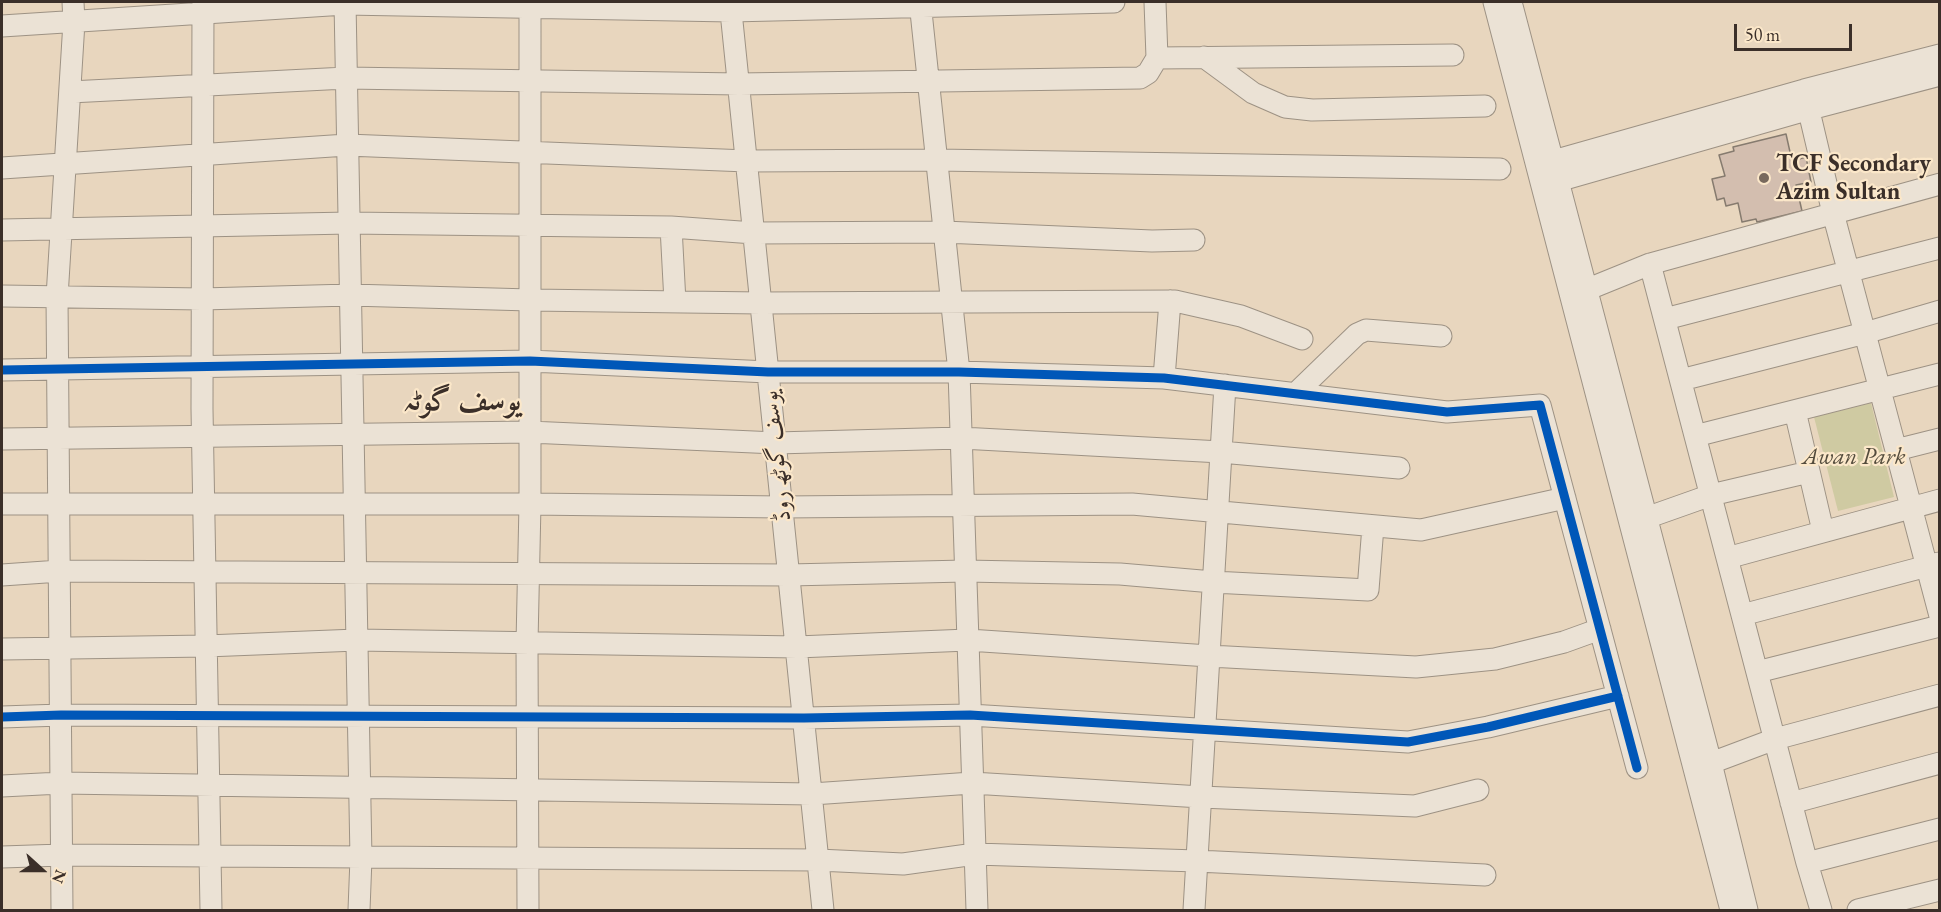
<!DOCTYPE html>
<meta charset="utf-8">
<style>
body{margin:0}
#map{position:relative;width:1941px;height:912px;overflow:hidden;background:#e8d6be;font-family:"EB Garamond",serif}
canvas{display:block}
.frame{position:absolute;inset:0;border:3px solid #3b2f29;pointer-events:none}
.north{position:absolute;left:12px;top:840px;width:60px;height:60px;-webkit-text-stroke:4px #fbe7c9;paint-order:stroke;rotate:111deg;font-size:16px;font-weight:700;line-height:24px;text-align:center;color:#3b2f29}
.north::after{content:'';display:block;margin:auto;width:21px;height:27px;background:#3b2f29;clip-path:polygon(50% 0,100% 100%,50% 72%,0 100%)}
.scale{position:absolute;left:1734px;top:24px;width:118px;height:27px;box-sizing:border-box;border:3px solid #3b2f29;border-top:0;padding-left:8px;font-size:18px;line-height:21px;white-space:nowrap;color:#3b2f29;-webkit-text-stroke:4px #fbe7c9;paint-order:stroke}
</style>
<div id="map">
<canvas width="1941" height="912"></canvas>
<div class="frame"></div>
<div class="north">N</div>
<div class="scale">50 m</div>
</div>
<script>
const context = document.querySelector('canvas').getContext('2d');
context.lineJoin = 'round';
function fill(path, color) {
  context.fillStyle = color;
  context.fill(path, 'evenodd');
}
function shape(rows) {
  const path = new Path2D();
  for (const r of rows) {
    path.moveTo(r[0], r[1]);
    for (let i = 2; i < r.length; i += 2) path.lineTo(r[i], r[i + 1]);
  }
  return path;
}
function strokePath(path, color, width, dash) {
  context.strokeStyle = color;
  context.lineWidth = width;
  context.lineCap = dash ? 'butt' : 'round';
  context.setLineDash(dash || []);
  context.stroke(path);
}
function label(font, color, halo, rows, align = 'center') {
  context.font = font + ' "EB Garamond",Amiri,serif';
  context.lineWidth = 4.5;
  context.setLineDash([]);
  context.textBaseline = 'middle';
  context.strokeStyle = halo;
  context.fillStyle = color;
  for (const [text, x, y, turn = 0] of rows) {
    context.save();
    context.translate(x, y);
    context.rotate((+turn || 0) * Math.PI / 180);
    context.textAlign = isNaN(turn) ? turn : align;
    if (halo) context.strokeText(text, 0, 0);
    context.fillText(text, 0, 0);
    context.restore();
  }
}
const green = shape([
 [1871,403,1894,497,1838,511,1814,417]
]);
const building = shape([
 [1786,134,1792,161,1806,157,1811,182,1796,185,1802,211,1757,222,1756,219,1742,222,1738,203,1726,206,1724,198,1717,200,1712,179,1725,176,1719,155,1734,151,1733,147,1786,134]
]);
const minor = shape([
 [203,2,202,409,211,910],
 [345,2,361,858,359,910],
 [730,2,823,910],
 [920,2,959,372,977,910],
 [1494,2,1731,910],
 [1511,2,1711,763,1747,910],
 [2,26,345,4,731,11,1114,2],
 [1204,57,1253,93,1285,107,1312,110,1485,106],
 [1157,58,1453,55],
 [1804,90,1833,213,1940,616],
 [70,92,346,78,739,84,1140,78,1148,73,1157,58,1155,2],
 [2,168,347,145,747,161,937,160,1500,169],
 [1541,168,1553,161,1804,90,1940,55],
 [1546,189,1558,181,1810,109,1940,75],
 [671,227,675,302],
 [2,230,349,223,671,227,754,233,944,232,1152,241,1194,240],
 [1650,264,1807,863,1821,910],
 [1586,290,1650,264,1940,184],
 [2,296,202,299,350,295,530,300,761,303,1175,301,1241,316,1302,339],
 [1665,319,1940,248],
 [2,370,530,361,768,372,959,372,1164,378,1447,412,1540,405,1637,768],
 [1164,378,1170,301],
 [1681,380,1865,333,1940,311],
 [1295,394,1357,334,1366,330,1441,336],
 [1795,411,1823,531],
 [1695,436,1940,374],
 [2,439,529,432,776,443,961,438,1221,452,1399,468],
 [1896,450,1940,439],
 [2,504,530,504,782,507,1132,504,1421,530,1565,498],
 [1646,518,1711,495,1809,472],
 [1727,558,1940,500],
 [2,575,60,571,789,575,965,571,1120,574,1213,582,1368,590,1373,526],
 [1742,615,1939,563],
 [2,649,206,646,357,640,797,647,968,640,1209,656,1416,667,1495,659,1564,642,1600,629],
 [1757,672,1940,626],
 [2,717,61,715,804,718,970,715,1408,742,1488,727,1618,696],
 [1711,763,1775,739,1940,695],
 [2,786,61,783,812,794,972,783,1201,797,1415,806,1478,790],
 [1791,803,1940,763],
 [2,857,62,855,818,860,903,864,975,854,1197,861,1485,875],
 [1807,863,1940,829],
 [62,910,57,297,74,22,73,2],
 [528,910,527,643,530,504,530,2],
 [1194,910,1225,385],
 [1858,910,1940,890]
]);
const cycleway = shape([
 [2,370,530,361,768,372,959,372,1164,378,1447,412,1540,405,1637,768],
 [2,717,61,715,804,718,970,715,1408,742,1488,727,1618,696]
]);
const markers = [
 [1764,178,6,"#78695d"]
];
const poiNames = [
 ["TCF Secondary",1776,164],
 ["Azim Sultan",1776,192]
];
const streetNames = [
 ["یوسف گوٹھ روڈ",777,456,-96]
];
const parkNames = [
 ["Awan Park",1854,457]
];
const districtNames = [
 ["یوسف گوٹہ",462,402]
];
fill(green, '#cfcaa2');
fill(building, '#d3beaf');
strokePath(building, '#867b6f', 1.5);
strokePath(minor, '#9d9284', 23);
strokePath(minor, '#ebe2d5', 21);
strokePath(cycleway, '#0057b8', 9);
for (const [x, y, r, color] of markers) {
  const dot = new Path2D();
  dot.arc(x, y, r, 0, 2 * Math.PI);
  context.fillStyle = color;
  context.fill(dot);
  strokePath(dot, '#fbe7c9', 2);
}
label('bold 24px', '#3b2f29', '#fbe7c9', poiNames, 'left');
label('24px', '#3b2f29', '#fbe7c9', streetNames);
label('italic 24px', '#544c3d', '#fbe7c9', parkNames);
label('bold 30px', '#3b2f29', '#fbe7c9', districtNames);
</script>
